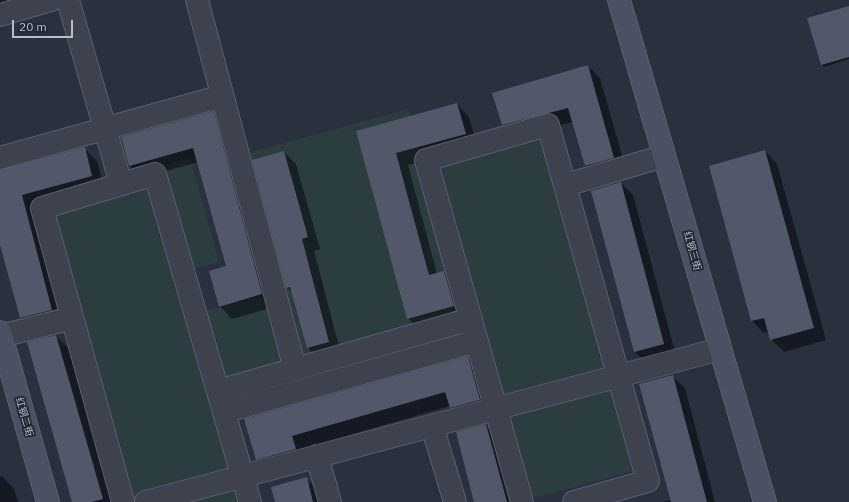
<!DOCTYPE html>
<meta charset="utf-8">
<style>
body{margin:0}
#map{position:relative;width:849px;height:502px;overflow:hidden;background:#29303e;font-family:"IBM Plex Sans",sans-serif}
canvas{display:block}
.scale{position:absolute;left:12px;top:20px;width:61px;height:18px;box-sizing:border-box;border:2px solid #b9bec9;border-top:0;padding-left:5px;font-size:12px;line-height:14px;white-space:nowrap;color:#b9bec9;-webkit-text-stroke:3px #212734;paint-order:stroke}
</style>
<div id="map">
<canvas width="849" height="502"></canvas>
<div class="scale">20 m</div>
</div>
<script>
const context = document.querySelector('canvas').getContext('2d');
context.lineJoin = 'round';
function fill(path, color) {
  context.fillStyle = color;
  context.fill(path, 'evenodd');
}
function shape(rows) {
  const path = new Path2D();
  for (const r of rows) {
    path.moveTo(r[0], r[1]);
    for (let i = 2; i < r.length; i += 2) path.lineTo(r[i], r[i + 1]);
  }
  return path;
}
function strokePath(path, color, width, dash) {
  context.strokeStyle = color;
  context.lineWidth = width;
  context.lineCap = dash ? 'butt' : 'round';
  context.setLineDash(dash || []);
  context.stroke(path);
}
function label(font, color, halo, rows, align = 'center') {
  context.font = font + ' "IBM Plex Sans","Noto Sans SC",sans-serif';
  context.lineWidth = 3.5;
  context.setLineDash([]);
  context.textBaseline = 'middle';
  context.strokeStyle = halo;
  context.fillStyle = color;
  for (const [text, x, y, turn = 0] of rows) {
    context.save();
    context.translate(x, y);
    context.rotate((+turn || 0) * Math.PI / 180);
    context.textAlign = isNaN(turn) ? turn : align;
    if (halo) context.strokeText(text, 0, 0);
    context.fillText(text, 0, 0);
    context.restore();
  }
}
const green = shape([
 [408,109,462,313,299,357,245,154],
 [544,139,634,471,530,499,440,168],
 [190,158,219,262,191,270,161,166],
 [152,184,242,502,129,502,50,212],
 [270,295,288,365,223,382,205,311]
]);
const shadow = shape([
 [0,0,51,0,0,25],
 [849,7,849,59,824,67,822,64],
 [588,66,600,78,626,170,598,178,586,166,573,122,515,137,503,125],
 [457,104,469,117,477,146,408,165,437,274,444,272,456,285,466,318,421,331,408,318,358,131],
 [213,112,226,125,274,307,232,319,220,306,228,267,198,162,142,178,130,166],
 [84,148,97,161,104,188,33,207,64,322,33,330,20,318,0,242,0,171],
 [765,151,777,164,826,340,784,352,771,339,769,332,764,333,752,321],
 [284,152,296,164,320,249,314,251,341,354,320,360,308,348,293,293,287,287],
 [621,183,633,195,676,356,648,364,635,352,592,191],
 [56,336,68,348,112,502,73,502],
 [468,358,480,370,492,412,463,420,450,406,304,448,308,461,269,472,256,459,245,420],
 [672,376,685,388,715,502,662,502,671,500],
 [486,425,498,438,515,502,475,502],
 [2,476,14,489,18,502,0,502,0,477],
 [306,479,319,491,322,502,276,502]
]);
const building = shape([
 [849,6,849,57,821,65,807,18],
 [588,65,614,158,585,166,568,108,502,125,492,93],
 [457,103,466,134,396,153,429,275,444,271,454,306,407,319,356,131],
 [214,111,262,294,219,307,209,271,226,266,193,148,129,166,121,137],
 [85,147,92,176,22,195,52,310,20,318,0,245,0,170],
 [765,150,814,328,770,340,764,318,751,321,709,166],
 [284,151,308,237,302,239,329,342,307,348,290,287,286,288,252,160],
 [621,182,664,344,634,352,591,191],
 [56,335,103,499,91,502,72,502,27,342],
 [468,356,480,400,450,408,445,392,292,436,296,449,256,460,244,419],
 [673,375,707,502,671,502,639,384],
 [486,424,507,502,474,502,456,432],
 [307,477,313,502,275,502,271,487]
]);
const street = shape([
 [68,0,121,184],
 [197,0,295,369],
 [0,15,51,0],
 [0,158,222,96],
 [566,185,664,156],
 [1,336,72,318],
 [218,391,471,319],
 [224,412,477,341],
 [432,426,455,502],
 [317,456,330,502],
 [123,502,42,208,155,174,250,502],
 [146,502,720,349],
 [522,502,426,160,548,125,648,481,574,502]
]);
const secondary = shape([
 [619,0,765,502],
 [0,332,48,502]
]);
const streetNames = [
 ["红钢三街",692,251,74],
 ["红钢二街",24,417,74]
];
fill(green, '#2c3d40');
fill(shadow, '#0007');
fill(building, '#525869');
strokePath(street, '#5a606c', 24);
strokePath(secondary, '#5a606c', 24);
strokePath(street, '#3d424e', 22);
strokePath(secondary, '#4b5161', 22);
label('10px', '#b9bec9', '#212734', streetNames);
</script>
